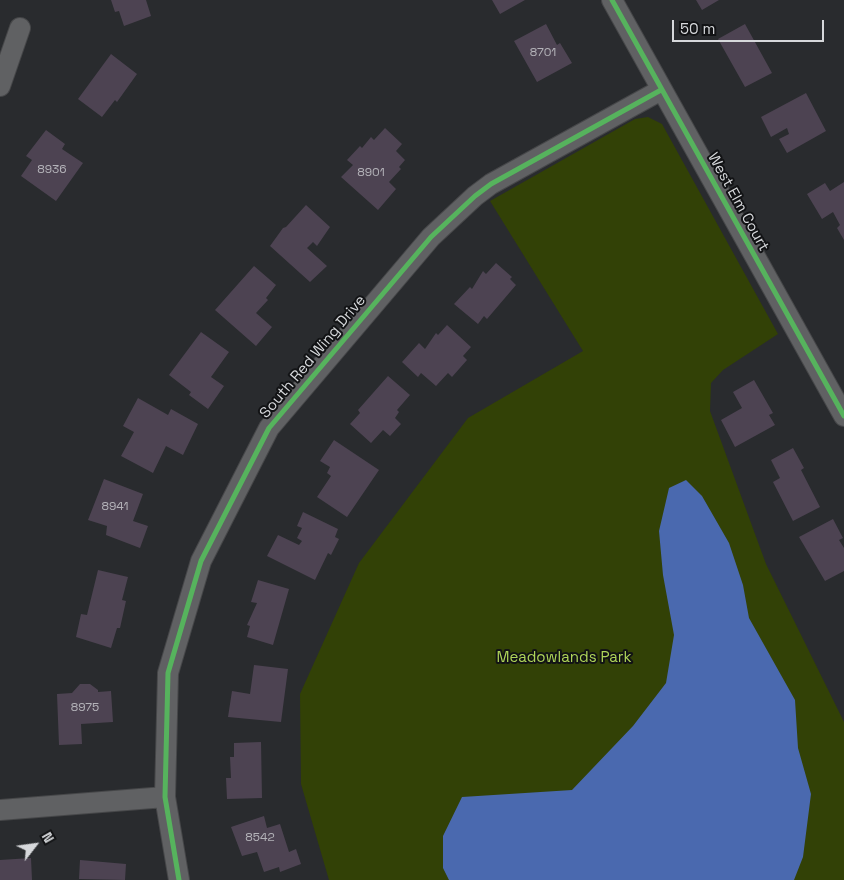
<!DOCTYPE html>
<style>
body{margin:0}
#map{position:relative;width:844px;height:880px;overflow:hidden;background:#292b2e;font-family:"Space Grotesk",sans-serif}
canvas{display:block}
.north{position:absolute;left:10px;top:820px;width:50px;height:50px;-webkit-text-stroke:4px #121315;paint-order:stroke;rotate:60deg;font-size:14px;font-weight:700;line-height:20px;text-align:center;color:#d6d8db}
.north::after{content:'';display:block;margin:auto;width:18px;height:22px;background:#d6d8db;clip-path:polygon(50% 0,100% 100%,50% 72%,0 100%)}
.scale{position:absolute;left:672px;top:20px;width:152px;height:22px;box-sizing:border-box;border:2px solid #d6d8db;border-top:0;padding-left:6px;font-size:15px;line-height:18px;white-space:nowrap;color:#d6d8db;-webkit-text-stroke:4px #121315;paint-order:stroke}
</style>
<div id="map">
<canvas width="844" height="880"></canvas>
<div class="north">N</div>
<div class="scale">50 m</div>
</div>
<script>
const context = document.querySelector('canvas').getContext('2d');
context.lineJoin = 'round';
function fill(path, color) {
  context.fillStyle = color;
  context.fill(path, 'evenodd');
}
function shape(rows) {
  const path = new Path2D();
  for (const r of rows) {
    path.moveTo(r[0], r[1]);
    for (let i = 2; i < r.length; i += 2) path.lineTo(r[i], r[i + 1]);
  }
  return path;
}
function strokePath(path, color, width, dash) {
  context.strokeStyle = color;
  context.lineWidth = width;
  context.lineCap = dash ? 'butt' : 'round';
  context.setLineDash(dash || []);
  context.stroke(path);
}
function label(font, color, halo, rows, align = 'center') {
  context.font = font + ' "Space Grotesk",sans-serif';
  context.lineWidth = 4;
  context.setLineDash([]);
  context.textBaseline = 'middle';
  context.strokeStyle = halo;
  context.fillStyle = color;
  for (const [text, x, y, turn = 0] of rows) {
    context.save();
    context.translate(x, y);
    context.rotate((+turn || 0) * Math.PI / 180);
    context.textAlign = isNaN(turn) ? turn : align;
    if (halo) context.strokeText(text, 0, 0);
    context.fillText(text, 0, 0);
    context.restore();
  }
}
const green = shape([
 [648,117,662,124,778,334,723,370,711,383,710,411,766,564,844,722,844,880,329,880,301,784,300,694,359,563,468,418,583,351,490,201,635,119]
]);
const water = shape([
 [686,480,702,496,729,543,743,585,749,618,795,700,798,748,811,794,803,857,794,880,449,880,443,868,443,836,462,797,572,790,633,726,666,683,674,635,663,575,659,531,669,488]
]);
const building = shape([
 [111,0,146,0,151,16,124,26,119,11,115,12],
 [492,0,525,0,500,14],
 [696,0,719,0,702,10],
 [546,24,557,45,560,43,572,63,537,82,514,41],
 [745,24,772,73,745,87,718,39],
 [111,54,137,74,117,102,115,100,102,117,78,99],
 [806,93,826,131,787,153,779,139,789,134,787,128,771,137,761,117],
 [385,128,402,144,396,151,405,160,399,167,401,169,389,182,396,189,378,210,341,177,353,165,347,160,360,146,362,148,371,137,374,140],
 [46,130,65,144,62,149,83,163,56,201,21,176,32,160,26,156],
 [844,182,844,240,837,228,840,225,833,212,822,219,807,194,825,183,830,191],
 [306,205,330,227,317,246,313,242,307,248,327,266,310,282,270,246,283,228,286,227],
 [496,263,512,277,510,279,516,285,487,319,484,316,478,324,454,304,470,287,472,289,483,271,486,274],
 [254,266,276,285,266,298,268,300,256,313,272,327,256,346,215,310],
 [447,325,471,347,463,356,467,360,452,377,448,373,436,386,421,373,418,377,402,362,419,343,425,349,436,333,438,335],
 [201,332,229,352,211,377,224,386,208,409,189,395,191,392,169,375],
 [388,376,410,395,397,410,399,412,395,418,401,424,390,436,383,430,371,443,350,424,360,413,358,410],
 [754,380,773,413,769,415,775,425,735,447,721,420,742,408,733,392],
 [138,398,168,415,171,409,198,424,183,455,166,446,153,473,121,456,134,432,123,426],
 [334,440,379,470,347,517,317,497,331,476,327,473,330,467,320,461],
 [793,448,804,468,801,470,820,507,793,521,773,482,780,478,771,460],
 [104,479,143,494,133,521,148,526,140,548,106,535,107,526,88,520],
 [303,512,338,529,335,537,339,539,331,555,328,553,315,580,267,556,278,535,299,545,302,541,297,538,302,528,297,526],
 [833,519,843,538,839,540,844,548,844,571,825,581,799,537],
 [98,570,128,577,122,600,126,601,120,628,117,628,111,648,76,637,81,614,87,615],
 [258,580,289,589,273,645,247,637,250,626,247,625,257,603,251,602],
 [254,665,288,669,281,722,228,717,232,691,250,694],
 [80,684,90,684,98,690,98,692,111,691,113,722,81,724,82,744,59,745,57,694,72,693],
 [261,742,262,798,227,799,226,778,231,778,230,757,234,757,234,743],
 [264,816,267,828,280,824,289,852,296,849,301,864,280,872,279,867,264,872,257,852,242,856,231,827],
 [31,858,32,880,0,880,0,860],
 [80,860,126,864,125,880,79,879]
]);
const street = shape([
 [612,0,844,416],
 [0,86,20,28],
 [0,810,165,797],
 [179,880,165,797,168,673,201,561,269,428,431,237,475,196,491,184,661,90]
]);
const cycleway = shape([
 [612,0,844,416],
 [179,880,165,797,168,673,201,561,269,428,431,237,475,196,491,184,661,90]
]);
const numberNames = [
 ["8701",543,53],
 ["8936",52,170],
 ["8901",371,173],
 ["8941",115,507],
 ["8975",85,708],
 ["8542",260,838]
];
const streetNames = [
 ["West Elm Court",738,202,61],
 ["South Red Wing Drive",313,357,-50]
];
const parkNames = [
 ["Meadowlands Park",564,658]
];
fill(green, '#324106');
fill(water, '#4a69af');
fill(building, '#4d4352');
strokePath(street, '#464749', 22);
strokePath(street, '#606163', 20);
strokePath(cycleway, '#56b35d', 5);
label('12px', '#b4b3b9', null, numberNames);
label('15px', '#d6d8db', '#121315', streetNames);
label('15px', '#afd559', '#121315', parkNames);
</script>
